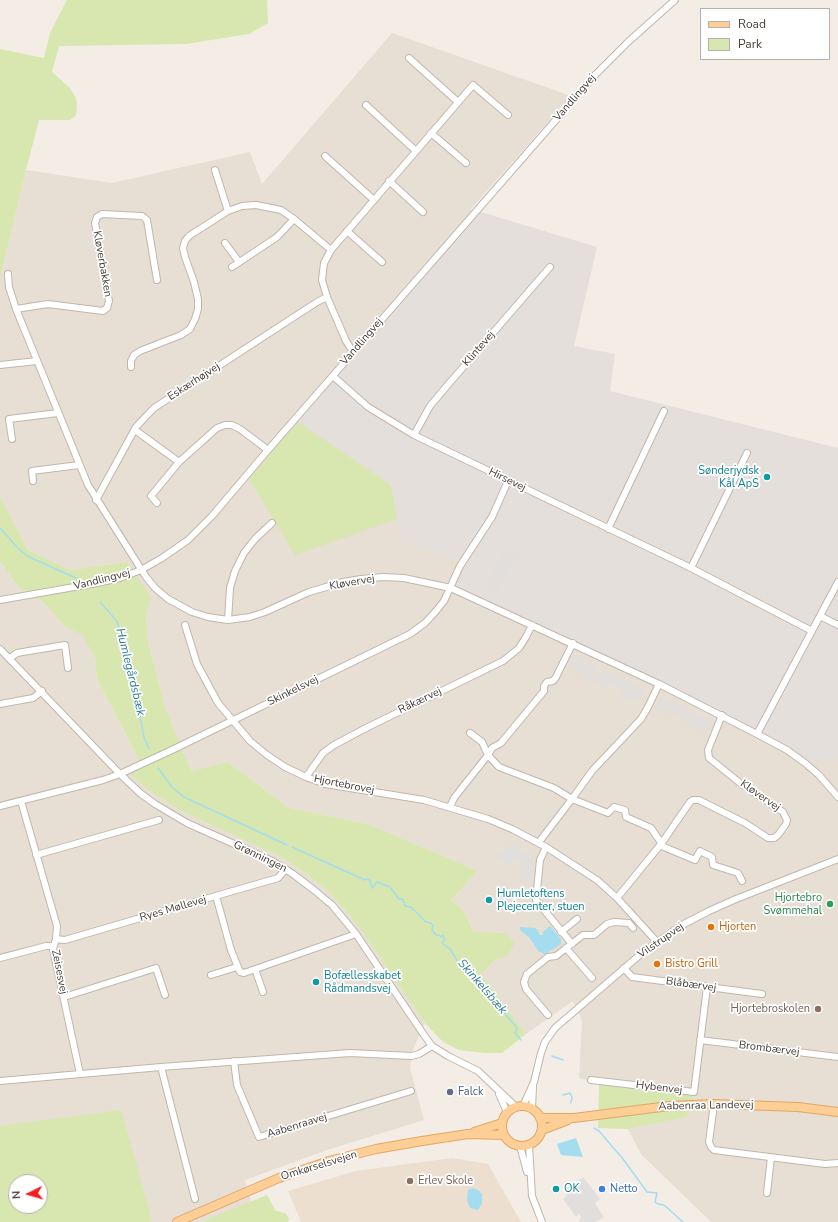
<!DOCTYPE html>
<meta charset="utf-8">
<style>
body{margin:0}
#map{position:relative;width:838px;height:1222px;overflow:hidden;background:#f3ede6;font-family:"Nunito Sans",sans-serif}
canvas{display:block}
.legend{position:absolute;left:700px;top:8px;width:130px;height:52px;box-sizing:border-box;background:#fff;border:1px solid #b5b1af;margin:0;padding:5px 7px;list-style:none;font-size:12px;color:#463d36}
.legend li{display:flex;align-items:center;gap:8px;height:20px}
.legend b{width:20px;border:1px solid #b5b1af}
.north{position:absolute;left:8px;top:1174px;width:40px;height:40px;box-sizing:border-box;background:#fff;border:1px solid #b5b1af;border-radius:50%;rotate:265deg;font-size:11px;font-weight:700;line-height:16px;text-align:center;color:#463d36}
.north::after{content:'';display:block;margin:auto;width:14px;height:18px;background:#f71a1e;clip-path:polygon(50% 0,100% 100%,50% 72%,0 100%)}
</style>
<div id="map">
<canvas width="838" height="1222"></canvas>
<ul class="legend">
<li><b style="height:5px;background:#fdce96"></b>Road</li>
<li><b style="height:11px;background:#d7e7af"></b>Park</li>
</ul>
<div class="north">N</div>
</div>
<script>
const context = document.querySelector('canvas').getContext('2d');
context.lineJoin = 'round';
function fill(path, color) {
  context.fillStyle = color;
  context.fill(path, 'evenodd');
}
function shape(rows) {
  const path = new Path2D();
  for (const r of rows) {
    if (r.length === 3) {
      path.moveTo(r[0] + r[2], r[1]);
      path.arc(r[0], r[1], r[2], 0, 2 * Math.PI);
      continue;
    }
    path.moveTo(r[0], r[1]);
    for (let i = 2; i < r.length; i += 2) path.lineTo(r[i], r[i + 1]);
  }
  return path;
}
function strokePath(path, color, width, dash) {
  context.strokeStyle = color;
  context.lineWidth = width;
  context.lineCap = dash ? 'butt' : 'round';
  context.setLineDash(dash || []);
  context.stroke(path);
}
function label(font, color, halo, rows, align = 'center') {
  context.font = font + ' "Nunito Sans",sans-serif';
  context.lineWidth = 3.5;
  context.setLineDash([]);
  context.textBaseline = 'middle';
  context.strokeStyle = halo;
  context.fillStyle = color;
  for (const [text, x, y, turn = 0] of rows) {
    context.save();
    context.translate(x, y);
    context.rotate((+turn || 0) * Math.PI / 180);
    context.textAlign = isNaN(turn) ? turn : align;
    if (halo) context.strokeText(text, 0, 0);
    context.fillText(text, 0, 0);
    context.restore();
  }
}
const residential = shape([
 [392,33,571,96,470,210,295,414,391,485,401,539,460,560,818,764,838,757,838,1222,711,1222,641,1154,628,1129,686,1117,599,1084,579,1078,582,1021,579,1013,573,1001,526,1034,481,974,496,959,505,933,473,931,464,912,451,900,478,871,368,824,289,808,228,762,191,771,165,707,148,642,146,616,150,597,127,562,70,570,28,550,0,496,0,279,26,170,112,183,250,152,262,184],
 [0,561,19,588,42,601,63,625,82,634,95,657,97,679,139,760,150,791,181,811,283,858,307,874,332,895,357,924,425,1023,413,1049,410,1068,424,1120,327,1150,245,1180,257,1222,0,1222],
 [16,1182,40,1182,40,1206,16,1206]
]);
const industrial = shape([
 [470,210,481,212,597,247,574,346,615,354,610,391,838,448,838,757,818,765,453,589,460,560,400,539,391,485,298,422,295,414]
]);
const education = shape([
 [452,1158,488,1164,521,1222,301,1222,288,1191,356,1171]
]);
const green = shape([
 [67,0,267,0,268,23,249,34,186,44,59,46,52,72,70,88,76,98,77,107,76,115,70,120,39,120,26,170,0,279,0,49,44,58,50,33],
 [298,422,391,485,397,519,295,555,249,479],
 [0,496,28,550,70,570,127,562,151,597,146,616,148,642,165,707,191,771,228,762,289,808,368,824,478,871,451,900,464,912,473,931,505,933,515,943,506,957,496,959,481,974,526,1034,502,1053,484,1053,459,1050,443,1042,425,1023,357,924,332,895,307,874,283,858,181,811,150,791,131,775,139,760,97,679,95,657,82,635,63,625,42,601,19,588,0,561],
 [599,1084,694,1095,687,1117,628,1129,598,1128],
 [121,1110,152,1221,149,1222,0,1222,0,1126],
 [16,1182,40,1182,40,1206,16,1206],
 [267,1195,276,1211,285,1213,289,1218,288,1222,200,1222]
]);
const parking = shape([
 [502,549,516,555,498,593,485,586],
 [575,655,588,661,588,663,597,668,590,680,581,676,582,674,569,667],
 [603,670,625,680,625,681,634,685,635,684,645,689,639,702,632,698,631,700,621,695,623,690,612,685,607,684,606,687,594,682,599,673,601,674],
 [660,697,687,708,685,711,691,714,693,711,712,722,706,735,698,731,700,727,697,726,695,728,684,723,686,719,669,711,667,715,654,709],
 [513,843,520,850,533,855,532,880,525,881,520,875,521,862,516,858,507,866,496,857],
 [583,1177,600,1199,595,1203,604,1217,596,1222,579,1222,581,1216,579,1214,576,1217,563,1199,566,1196,567,1188]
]);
const water = shape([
 [550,926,561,939,561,944,545,954,538,951,530,938,520,930,520,927,535,928,539,932,539,935,543,935,543,932],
 [576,1138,583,1157,561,1155,557,1144],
 [473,1188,478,1190,482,1194,482,1203,478,1210,470,1208,467,1200,468,1190]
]);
const stream = shape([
 [0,528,17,547,27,556,76,578],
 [100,602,116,620,123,637,128,665,138,698,139,712,144,737,149,749],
 [158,768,172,787,184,797,287,845],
 [292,847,365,880,367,879,370,880,372,888,377,882,390,887,399,899,403,899,405,906,411,907,426,922,431,923,433,925,432,930,436,935,439,935,441,937,443,935,445,940,442,943,450,949,460,965,479,983,517,1028,515,1033,521,1040],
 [552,1056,563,1060],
 [563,1095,570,1093,572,1097,571,1103],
 [594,1128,599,1131,623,1159,647,1192,657,1193,655,1202,658,1204,664,1205,683,1222]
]);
const minor = shape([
 [409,58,458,102],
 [366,105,416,151],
 [431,133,466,163],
 [325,156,374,200],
 [215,170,228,211,242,206,256,205,281,210,294,219,331,250],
 [389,181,423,212],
 [347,231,382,262],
 [225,243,239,262],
 [232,267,277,237,294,219],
 [8,274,9,287,16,309,88,485,146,577,155,588,168,599,192,612,208,617,228,620,250,617,265,612,309,592,343,582,361,579,383,577,404,578,451,588,659,684,757,734,787,750,805,763,819,775,838,797],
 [16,309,48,304,103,311,107,308,109,301,95,223,97,217,102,214,142,216,147,220,157,280],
 [353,352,346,341,327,297,322,280,324,263,331,250,473,85,508,115],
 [0,365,37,361],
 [131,367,131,361,134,355,140,351,181,335,190,329,195,319,198,309,198,299,194,282,185,257,183,248,185,241,189,236,228,211],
 [333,376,368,407,414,435,691,568,812,631],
 [135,430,179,462],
 [414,435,430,406,446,387,550,267],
 [12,439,9,419,58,413],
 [33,481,32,471,79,465],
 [96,500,136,427,154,408,317,302,327,297],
 [157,503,151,496,179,462,217,428,225,425,232,425,240,429,268,450],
 [608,529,664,411],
 [691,568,747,453],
 [0,600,97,583,120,578,141,570,162,558,188,540,212,516,268,450,596,74,628,42,675,0],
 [820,616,838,625],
 [228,620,230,588,235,571,244,553,255,539,272,523],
 [185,625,197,664,218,703,250,741,267,755,285,767,306,777,325,784,424,800,488,819,512,829,546,847,597,880,617,898,657,942],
 [0,649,120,774,140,793,155,804,187,823,272,861,293,874,314,890,332,905,356,934,424,1035,432,1046,448,1056,478,1071,516,1107],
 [10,658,17,653,65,645,68,668],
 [0,704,33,698,42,691],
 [470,733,482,742,488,755,499,767,554,788,572,799,608,813,614,807,625,810,626,817,651,828,664,847,695,860,700,851,712,857,713,865,738,873,742,881],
 [757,734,838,582],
 [306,777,323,753,334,745,366,728,503,661,519,648,526,637,532,625],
 [21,801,57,926,56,939,53,949,80,1074],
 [0,806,103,780,120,774,174,749,410,634,425,623,436,611,444,601,460,566,492,517,508,481],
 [450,807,454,798,488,755,492,748,501,743,544,691,544,686,547,682,553,681,556,677,573,643],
 [539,842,572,799,592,771,641,719,647,709,659,684],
 [546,847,540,860,536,900,572,944],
 [36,855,159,820],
 [216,896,231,950,240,972,244,973,356,934],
 [617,898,661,844,690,802,693,800,699,800,745,823,768,838,774,838,778,835,786,824,787,820,783,812,740,783,709,758,708,750,722,715],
 [561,932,577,919],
 [56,939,65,940,226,893,278,878,286,869],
 [566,948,592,978],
 [0,958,46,946,53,946],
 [624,968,632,977,762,994],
 [255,969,263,992],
 [211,975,237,967],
 [64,997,156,968,165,995],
 [548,1015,526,989,524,982,527,974,548,957,556,956,583,935,594,935,607,924,614,922,629,923,633,928],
 [700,1040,838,1057],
 [234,1061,237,1085,259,1137,411,1091],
 [161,1067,195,1199],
 [591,1080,694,1092,707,987],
 [0,1081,161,1067,350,1053,412,1056,419,1054,432,1046],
 [499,1094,507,1112],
 [714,1104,709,1142,711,1147,714,1150,825,1164,838,1163],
 [523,1106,534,1082,541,1053,545,1042,555,1028,642,953,682,925,709,911,736,899,838,859],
 [532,1109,533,1086],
 [529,1145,532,1196,542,1222],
 [520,1146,527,1172],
 [767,1193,771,1157]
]);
const major = shape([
 [522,1126,20],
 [540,1118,574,1118,669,1106,714,1104,798,1107,838,1112],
 [542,1130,568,1120],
 [474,1132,502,1123],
 [177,1222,279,1178,329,1161,376,1149,422,1141,468,1134,503,1135]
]);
const markers = [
 [767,477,4,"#0f9aa8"],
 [489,900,4,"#0f9aa8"],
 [830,904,4,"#2e9e5b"],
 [711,927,4,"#e8710a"],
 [657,964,4,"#e8710a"],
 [316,982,4,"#0f9aa8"],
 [818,1009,4,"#8d6e63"],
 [450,1092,4,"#5c6f8a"],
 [410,1181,4,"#8d6e63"],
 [556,1189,4,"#0f9aa8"],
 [602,1189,4,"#3f7fe0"]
];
const streetNames = [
 ["Vandlingvej",575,98,-49],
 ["Kløverbakken",102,264,80],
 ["Vandlingvej",362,342,-49],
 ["Klintevej",479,349,-49],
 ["Eskærhøjvej",194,382,-33],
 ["Hirsevej",507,480,26],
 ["Vandlingvej",102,580,-14],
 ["Kløvervej",352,583,-10],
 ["Skinkelsvej",293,691,-26],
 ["Råkærvej",420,701,-26],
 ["Hjortebrovej",344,785,11],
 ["Kløvervej",760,796,35],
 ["Grønningen",260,857,26],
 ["Ryes Møllevej",173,909,-16],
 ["Vilstrupvej",661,941,-35],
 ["Zeisesvej",59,972,79],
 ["Blåbærvej",691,985,8],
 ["Brombærvej",769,1049,7],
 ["Hybenvej",659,1088,7],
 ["Aabenraa Landevej",706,1106,-1],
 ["Aabenraavej",297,1126,-17],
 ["Omkørselsvejen",319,1166,-17]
];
const cultureNames = [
 ["Sønderjydsk",759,471,"right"],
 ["Kål ApS",759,484,"right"],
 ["Humletoftens",497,894],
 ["Plejecenter, stuen",497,907],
 ["Bofællesskabet",324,976],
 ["Rådmandsvej",324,989],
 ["OK",564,1189]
];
const leisureNames = [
 ["Hjortebro",822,898],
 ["Svømmehal",822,911]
];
const foodNames = [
 ["Hjorten",719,927],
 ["Bistro Grill",665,964]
];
const educationNames = [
 ["Hjortebroskolen",810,1009],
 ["Erlev Skole",418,1181,"left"]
];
const serviceNames = [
 ["Falck",458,1092]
];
const shopNames = [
 ["Netto",610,1189]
];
const waterNames = [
 ["Humlegårdsbæk",130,672,76],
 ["Skinkelsbæk",482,987,49]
];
fill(residential, '#e7ded4');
fill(industrial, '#e5dfdb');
fill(education, '#ecdfd0');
fill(green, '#d7e7af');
fill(parking, '#e1dedb');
fill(water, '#a3ddef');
strokePath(stream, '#a3ddef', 1.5);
strokePath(minor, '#c1b6ac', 8);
strokePath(major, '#e2a765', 10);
strokePath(minor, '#fff', 6);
strokePath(major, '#fdce96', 8);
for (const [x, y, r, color] of markers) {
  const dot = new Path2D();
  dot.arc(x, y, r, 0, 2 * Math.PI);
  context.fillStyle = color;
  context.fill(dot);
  strokePath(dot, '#fff', 1.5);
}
label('11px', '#463d36', '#fff', streetNames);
label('11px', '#0d838f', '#fff', cultureNames, 'left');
label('11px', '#27864d', '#fff', leisureNames, 'right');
label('11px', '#c56008', '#fff', foodNames, 'left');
label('11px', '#785e54', '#fff', educationNames, 'right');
label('11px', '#4e5e75', '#fff', serviceNames, 'left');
label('11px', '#366cbe', '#fff', shopNames, 'left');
label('italic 12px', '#2b7d98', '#fff', waterNames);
</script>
